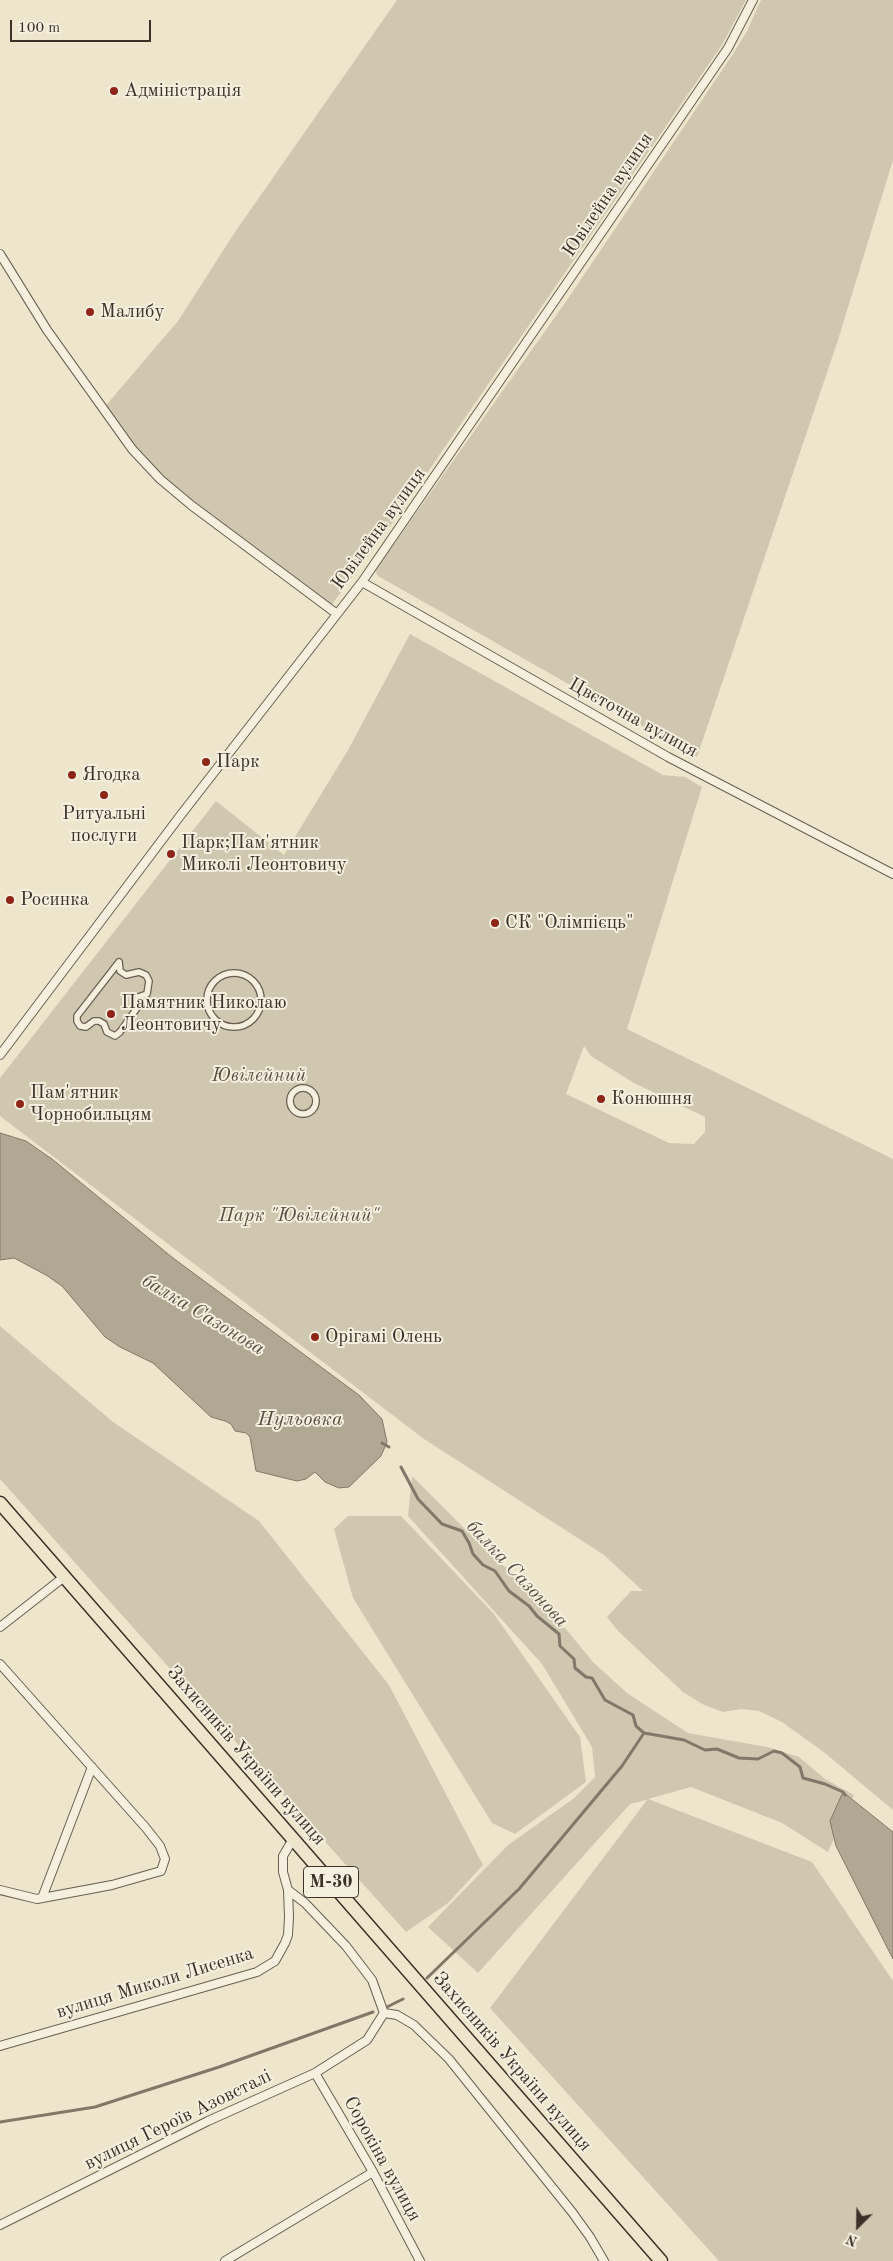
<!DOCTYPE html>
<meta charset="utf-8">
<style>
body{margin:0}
#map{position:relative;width:893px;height:2261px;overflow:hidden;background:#eee6cc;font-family:"Old Standard TT",serif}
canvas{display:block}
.north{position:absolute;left:833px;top:2201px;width:50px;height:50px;-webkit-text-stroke:4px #f4efde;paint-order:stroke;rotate:203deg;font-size:14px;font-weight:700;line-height:20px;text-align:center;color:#3c3028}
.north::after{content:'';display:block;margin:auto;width:18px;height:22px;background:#3c3028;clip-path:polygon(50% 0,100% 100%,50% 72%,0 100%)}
.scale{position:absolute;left:10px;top:20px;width:141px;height:22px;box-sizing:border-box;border:2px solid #3c3028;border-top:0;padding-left:6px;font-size:15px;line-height:18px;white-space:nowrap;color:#3c3028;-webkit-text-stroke:4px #f4efde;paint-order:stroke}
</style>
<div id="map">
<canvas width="893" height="2261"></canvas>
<div class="north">N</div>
<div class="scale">100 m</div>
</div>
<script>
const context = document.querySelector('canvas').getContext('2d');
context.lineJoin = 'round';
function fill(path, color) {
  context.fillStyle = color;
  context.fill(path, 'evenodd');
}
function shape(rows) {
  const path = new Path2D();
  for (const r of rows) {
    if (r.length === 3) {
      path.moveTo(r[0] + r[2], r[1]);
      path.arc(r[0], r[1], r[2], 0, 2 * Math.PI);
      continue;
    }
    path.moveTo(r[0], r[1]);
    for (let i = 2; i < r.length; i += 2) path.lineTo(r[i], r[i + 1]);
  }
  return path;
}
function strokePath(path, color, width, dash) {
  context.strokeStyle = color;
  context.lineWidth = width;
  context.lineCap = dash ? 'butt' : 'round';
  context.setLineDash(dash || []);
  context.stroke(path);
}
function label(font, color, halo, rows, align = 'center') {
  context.font = font + ' "Old Standard TT",serif';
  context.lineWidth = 4;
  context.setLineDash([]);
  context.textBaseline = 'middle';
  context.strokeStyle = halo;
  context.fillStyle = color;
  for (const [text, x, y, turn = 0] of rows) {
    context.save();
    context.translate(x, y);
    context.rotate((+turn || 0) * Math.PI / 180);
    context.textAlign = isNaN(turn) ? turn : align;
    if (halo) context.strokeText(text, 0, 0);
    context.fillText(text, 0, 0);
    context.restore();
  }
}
const green = shape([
 [397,0,746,0,722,45,394,521,330,607,160,479,102,410,178,321,235,232],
 [761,0,893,0,893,160,838,340,697,757,378,576,375,571,567,300,733,54,747,31],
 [410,634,663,775,685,777,702,787,627,1029,893,1159,893,1810,825,1753,782,1722,759,1711,741,1709,723,1712,704,1705,683,1692,618,1631,607,1617,631,1591,643,1591,604,1555,424,1439,0,1116,0,1078,216,801,284,855,348,750],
 [584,1046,591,1056,634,1083,705,1117,705,1132,694,1144,669,1143,566,1094],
 [0,1326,113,1422,259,1521,389,1685,483,1865,448,1903,406,1932,0,1479],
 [412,1476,495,1559,546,1598,565,1628,593,1662,627,1693,688,1733,767,1747,799,1757,825,1779,854,1795,828,1852,782,1823,691,1787,648,1799,812,1862,893,1981,893,2261,719,2261,490,2008,647,1800,630,1804,478,1973,428,1927,508,1845,573,1799,595,1777,592,1747,542,1664,408,1516],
 [348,1516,401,1516,494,1614,580,1737,586,1782,515,1834,492,1823,353,1598,334,1529]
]);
const water = shape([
 [0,1133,26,1141,52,1159,173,1258,359,1395,382,1419,387,1442,381,1456,349,1487,339,1488,325,1482,315,1472,306,1479,297,1481,256,1471,250,1437,246,1433,235,1431,231,1424,225,1421,211,1417,153,1363,120,1347,105,1337,62,1286,46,1275,14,1258,0,1260,0,1133],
 [843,1792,893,1832,893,1959,836,1846,830,1821,843,1792]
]);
const stream = shape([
 [382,1443,389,1447],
 [401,1467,418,1499,442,1524,462,1531,469,1543,473,1554,483,1565,495,1571,509,1591,529,1606,537,1616,559,1634,560,1646,574,1659,575,1668,586,1677,592,1678,605,1700,633,1715,636,1726,644,1733,684,1740,705,1750,717,1749,739,1758,758,1759,774,1751,782,1753,800,1767,803,1778,825,1784,843,1792,845,1795],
 [427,1978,519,1889,622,1766,644,1733],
 [387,2007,403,1999],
 [0,2122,95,2107,219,2067,373,2012]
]);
const pedestrian = shape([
 [119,962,120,971,126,975,139,972,146,975,149,981,147,994,138,997,137,1008,120,1032,115,1036,107,1032,104,1024,99,1021,94,1021,86,1027,80,1026,77,1021,77,1016,119,962],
 [234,1000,27],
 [303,1101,13]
]);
const minor = shape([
 [0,254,47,330,132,449,160,479,191,505,337,614],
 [362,582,668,757,893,874],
 [0,1055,180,816,362,582,728,48,753,0],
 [0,1627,64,1577],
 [0,1664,146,1828,160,1846,165,1859,161,1871,112,1885,37,1899,0,1890],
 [293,1839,283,1856,283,1872,288,1890,305,1903,346,1946,372,1980,384,2013],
 [42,1898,92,1767],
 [384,2013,397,2015,414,2025,449,2059,572,2212,590,2237,604,2261],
 [0,2046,257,1972,275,1961,285,1943,288,1935,289,1917,288,1890],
 [315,2073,373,2172,420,2261],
 [0,2225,208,2121,315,2073,367,2040,384,2013],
 [225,2261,373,2172]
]);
const trunk = shape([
 [0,1503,661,2261]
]);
const markers = [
 [114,91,5,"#8f2418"],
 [90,312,5,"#8f2418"],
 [206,762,5,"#8f2418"],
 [72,775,5,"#8f2418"],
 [104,795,5,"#8f2418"],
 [171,854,5,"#8f2418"],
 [10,900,5,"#8f2418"],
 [495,923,5,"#8f2418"],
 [111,1014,5,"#8f2418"],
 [601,1099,5,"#8f2418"],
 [20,1104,5,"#8f2418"],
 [315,1337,5,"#8f2418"]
];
const shields = [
 [331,1882,55]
];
const shieldNames = [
 ["М-30",331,1882]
];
const poiNames = [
 ["Адміністрація",124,91],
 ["Малибу",100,312],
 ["Парк",216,762],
 ["Ягодка",82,775],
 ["Ритуальні",104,814,"center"],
 ["послуги",104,836,"center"],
 ["Парк;Пам'ятник",181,843],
 ["Миколі Леонтовичу",181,865],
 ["Росинка",20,900],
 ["СК \"Олімпієць\"",505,923],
 ["Памятник Николаю",121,1003],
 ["Леонтовичу",121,1025],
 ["Пам'ятник",30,1093],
 ["Чорнобильцям",30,1115],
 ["Конюшня",611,1099],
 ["Орігамі Олень",325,1337]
];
const streetNames = [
 ["Ювілейна вулиця",608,195,-56],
 ["Ювілейна вулиця",379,529,-54],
 ["Цвєточна вулиця",633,718,29],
 ["Захисників України вулиця",246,1756,49],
 ["вулиця Миколи Лисенка",155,1983,-17],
 ["Захисників України вулиця",512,2062,49],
 ["вулиця Героїв Азовсталі",178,2120,-26],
 ["Сорокіна вулиця",382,2159,61]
];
const parkNames = [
 ["Ювілейний",259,1076],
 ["Парк \"Ювілейний\"",299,1216]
];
const waterNames = [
 ["балка Сазонова",203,1315,31],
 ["Нульовка",300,1420],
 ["балка Сазонова",517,1574,47]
];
fill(green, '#d0c7b0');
fill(water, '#b1a894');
strokePath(water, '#827869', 1);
strokePath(stream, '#827869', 3);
strokePath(pedestrian, '#685e51', 8);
strokePath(minor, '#685e51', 10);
strokePath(trunk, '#3c3028', 15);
strokePath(pedestrian, '#f4efde', 5.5);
strokePath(minor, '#f4efde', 8);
strokePath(trunk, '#eee6cc', 12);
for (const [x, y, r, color] of markers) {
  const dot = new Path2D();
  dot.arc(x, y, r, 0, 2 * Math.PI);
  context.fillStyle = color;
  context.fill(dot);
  strokePath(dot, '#f4efde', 2);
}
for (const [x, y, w] of shields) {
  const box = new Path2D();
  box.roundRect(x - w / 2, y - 15.5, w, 31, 4);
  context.fillStyle = '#f4efde';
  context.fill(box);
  strokePath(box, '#3c3028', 1);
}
label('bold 18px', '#3c3028', null, shieldNames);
label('19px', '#3c3028', '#f4efde', poiNames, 'left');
label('19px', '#3c3028', '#f4efde', streetNames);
label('italic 19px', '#5a4e43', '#f4efde', parkNames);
label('italic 20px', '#594e43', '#f4efde', waterNames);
</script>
